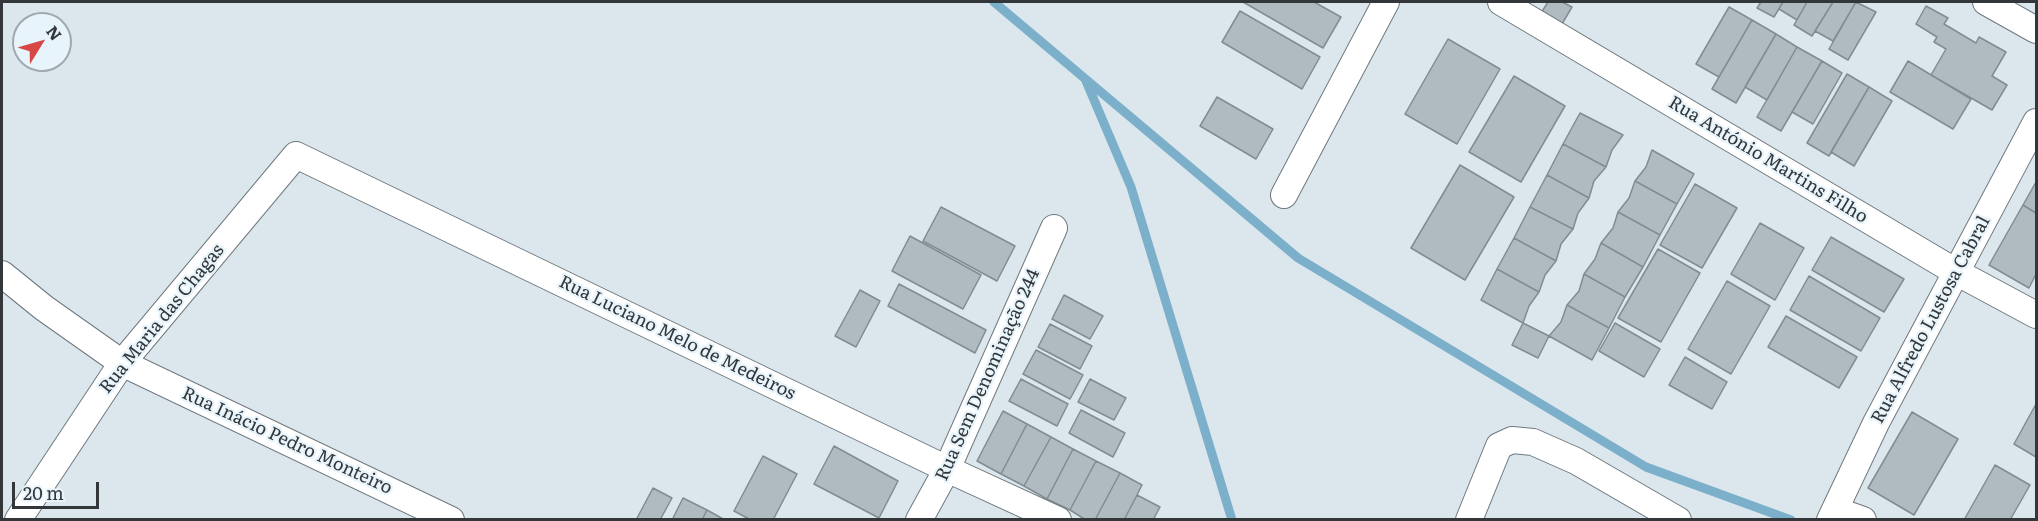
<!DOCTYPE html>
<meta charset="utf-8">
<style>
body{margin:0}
#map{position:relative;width:2038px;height:521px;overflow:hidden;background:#dbe7ed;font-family:Literata,serif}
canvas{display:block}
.frame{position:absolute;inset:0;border:3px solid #33373a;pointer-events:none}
.north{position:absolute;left:12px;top:12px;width:60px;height:60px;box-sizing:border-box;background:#e8f4fb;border:2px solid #a0a8ae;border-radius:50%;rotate:53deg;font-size:16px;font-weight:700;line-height:24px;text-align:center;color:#33373a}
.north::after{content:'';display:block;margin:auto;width:21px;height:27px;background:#d64745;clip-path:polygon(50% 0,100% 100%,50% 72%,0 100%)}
.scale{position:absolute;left:12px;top:482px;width:87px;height:27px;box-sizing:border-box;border:3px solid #33373a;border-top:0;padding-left:8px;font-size:18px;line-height:21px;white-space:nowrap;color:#33373a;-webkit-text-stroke:4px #e8f4fb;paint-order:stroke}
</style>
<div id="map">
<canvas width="2038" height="521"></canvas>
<div class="frame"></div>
<div class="north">N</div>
<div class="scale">20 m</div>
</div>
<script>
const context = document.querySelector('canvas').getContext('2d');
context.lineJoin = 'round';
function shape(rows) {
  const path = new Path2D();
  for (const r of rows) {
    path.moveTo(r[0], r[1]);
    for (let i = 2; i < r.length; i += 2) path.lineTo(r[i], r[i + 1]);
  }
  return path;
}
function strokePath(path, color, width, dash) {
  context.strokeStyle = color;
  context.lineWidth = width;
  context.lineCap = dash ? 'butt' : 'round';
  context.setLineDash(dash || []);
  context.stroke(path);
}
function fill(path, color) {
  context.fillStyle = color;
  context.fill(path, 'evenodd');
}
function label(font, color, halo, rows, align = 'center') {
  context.font = font + ' Literata,serif';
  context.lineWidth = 4.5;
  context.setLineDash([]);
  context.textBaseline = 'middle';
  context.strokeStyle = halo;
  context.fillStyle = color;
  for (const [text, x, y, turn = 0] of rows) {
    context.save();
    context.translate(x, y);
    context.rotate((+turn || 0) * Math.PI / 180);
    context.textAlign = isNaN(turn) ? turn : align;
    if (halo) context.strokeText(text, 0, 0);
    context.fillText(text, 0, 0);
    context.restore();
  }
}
const stream = shape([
 [994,2,1298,258,1646,467,1791,520],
 [1086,81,1131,187,1232,520]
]);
const building = shape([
 [1243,2,1314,2,1341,17,1323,48,1243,2],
 [1548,2,1562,2,1572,7,1562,24,1541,13,1548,2],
 [1761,2,1783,2,1774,17,1757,8,1761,2],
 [1783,2,1807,2,1797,20,1779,9,1783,2],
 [1807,2,1833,2,1812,36,1794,25,1807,2],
 [1833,2,1856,2,1833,41,1815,31,1833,2],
 [1856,2,1876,12,1848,60,1829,49,1856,2],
 [1926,6,1948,18,1944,24,1976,43,1979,37,2006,52,1992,76,2007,85,1992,110,1931,75,1946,49,1934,42,1937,37,1916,24,1926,6],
 [1729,7,1752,20,1719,77,1696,64,1729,7],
 [1240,11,1320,57,1302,89,1222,42,1240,11],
 [1752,20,1776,34,1736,103,1712,89,1752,20],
 [1776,34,1797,47,1767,100,1745,87,1776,34],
 [1448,39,1500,69,1457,144,1405,114,1448,39],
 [1797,47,1822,61,1781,131,1757,117,1797,47],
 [1822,61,1842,73,1813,124,1792,112,1822,61],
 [1908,61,1971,99,1953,129,1890,92,1908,61],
 [1847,74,1869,87,1829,156,1807,143,1847,74],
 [1514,76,1565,106,1521,182,1469,152,1514,76],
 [1869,87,1892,101,1854,166,1831,152,1869,87],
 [1217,97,1273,129,1256,159,1200,126,1217,97],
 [1580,113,1623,135,1612,150,1606,167,1563,144,1580,113],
 [1563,144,1606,167,1594,181,1589,198,1547,175,1563,144],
 [1652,150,1694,174,1677,204,1635,181,1646,167,1652,150],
 [1460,165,1514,197,1465,280,1411,248,1460,165],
 [1547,175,1589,198,1578,213,1573,229,1530,207,1547,175],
 [1635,181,1677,204,1660,235,1618,212,1629,198,1635,181],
 [2036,182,2036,213,2023,205,2036,182],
 [1695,184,1737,208,1702,268,1660,245,1695,184],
 [2023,205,2036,213,2036,274,2029,288,1989,265,2023,205],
 [941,207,1015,246,997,281,923,241,941,207],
 [1530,207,1573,229,1561,244,1556,261,1514,238,1530,207],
 [1618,212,1660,235,1643,267,1601,243,1613,228,1618,212],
 [1760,223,1804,248,1775,300,1731,274,1760,223],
 [910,236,981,275,963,309,892,271,910,236],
 [1831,237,1904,279,1884,312,1812,270,1831,237],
 [1514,238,1556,261,1545,275,1539,292,1497,269,1514,238],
 [1601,243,1643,267,1625,297,1584,274,1595,259,1601,243],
 [1658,249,1700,273,1661,342,1618,318,1658,249],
 [1497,269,1539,292,1529,306,1523,323,1481,300,1497,269],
 [1584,274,1625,297,1609,328,1567,305,1579,291,1584,274],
 [1809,276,1880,318,1861,351,1790,310,1809,276],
 [1727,281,1770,306,1731,374,1688,349,1727,281],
 [899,284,986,330,975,353,888,306,899,284],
 [860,290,880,301,856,347,835,336,860,290],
 [1064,295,1103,316,1090,339,1052,319,1064,295],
 [1567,305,1609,328,1592,360,1549,336,1561,322,1567,305],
 [1786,316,1857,357,1839,388,1768,347,1786,316],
 [1523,323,1549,336,1538,358,1512,345,1523,323],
 [1615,323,1660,349,1644,377,1599,351,1615,323],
 [1050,324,1092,346,1080,369,1038,347,1050,324],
 [1036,350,1083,375,1070,399,1023,374,1036,350],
 [1685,357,1727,382,1712,409,1669,385,1685,357],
 [1021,379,1068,404,1057,426,1009,401,1021,379],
 [1090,379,1126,398,1114,420,1078,402,1090,379],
 [2036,404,2036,457,2014,444,2036,404],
 [1081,410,1125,433,1113,457,1069,433,1081,410],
 [1003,411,1027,424,1001,474,977,461,1003,411],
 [1912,412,1958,439,1914,515,1868,488,1912,412],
 [1027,424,1051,437,1024,486,1001,474,1027,424],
 [1051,437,1073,449,1047,499,1024,486,1051,437],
 [834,446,898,481,879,518,814,484,834,446],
 [1073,449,1096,461,1070,510,1047,499,1073,449],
 [763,456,797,474,773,520,751,520,734,511,763,456],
 [1096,461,1120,473,1095,520,1086,520,1070,510,1096,461],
 [1995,465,2030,485,2010,520,1964,520,1995,465],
 [1120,473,1142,485,1137,495,1124,520,1095,520,1120,473],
 [653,488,672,498,660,520,636,520,653,488],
 [1137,495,1160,507,1153,520,1124,520,1137,495],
 [683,498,707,510,702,520,672,520,683,498],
 [707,510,725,520,702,520,707,510]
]);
const minor = shape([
 [1501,2,1956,272,2036,315],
 [1986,2,2036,30],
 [1284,195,1386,2],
 [2,274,44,308,122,363,451,520],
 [1835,510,1863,520],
 [18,520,122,363,296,155,947,469,1058,520],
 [919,520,947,469,1054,228],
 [1469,520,1499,446,1512,440,1533,442,1576,461,1678,520],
 [1830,520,1876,423,2036,122]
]);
const streetNames = [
 ["Rua António Martins Filho",1768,160,31],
 ["Rua Maria das Chagas",162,319,-51],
 ["Rua Alfredo Lustosa Cabral",1931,320,-62],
 ["Rua Luciano Melo de Medeiros",677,338,26],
 ["Rua Sem Denominação 244",988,375,-66],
 ["Rua Inácio Pedro Monteiro",287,441,25]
];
strokePath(stream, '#7bafca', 9);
fill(building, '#b0bbc1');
strokePath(building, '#818c92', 1.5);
strokePath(minor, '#6f797f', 28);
strokePath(minor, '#fff', 26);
label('18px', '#33373a', '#e8f4fb', streetNames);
</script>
